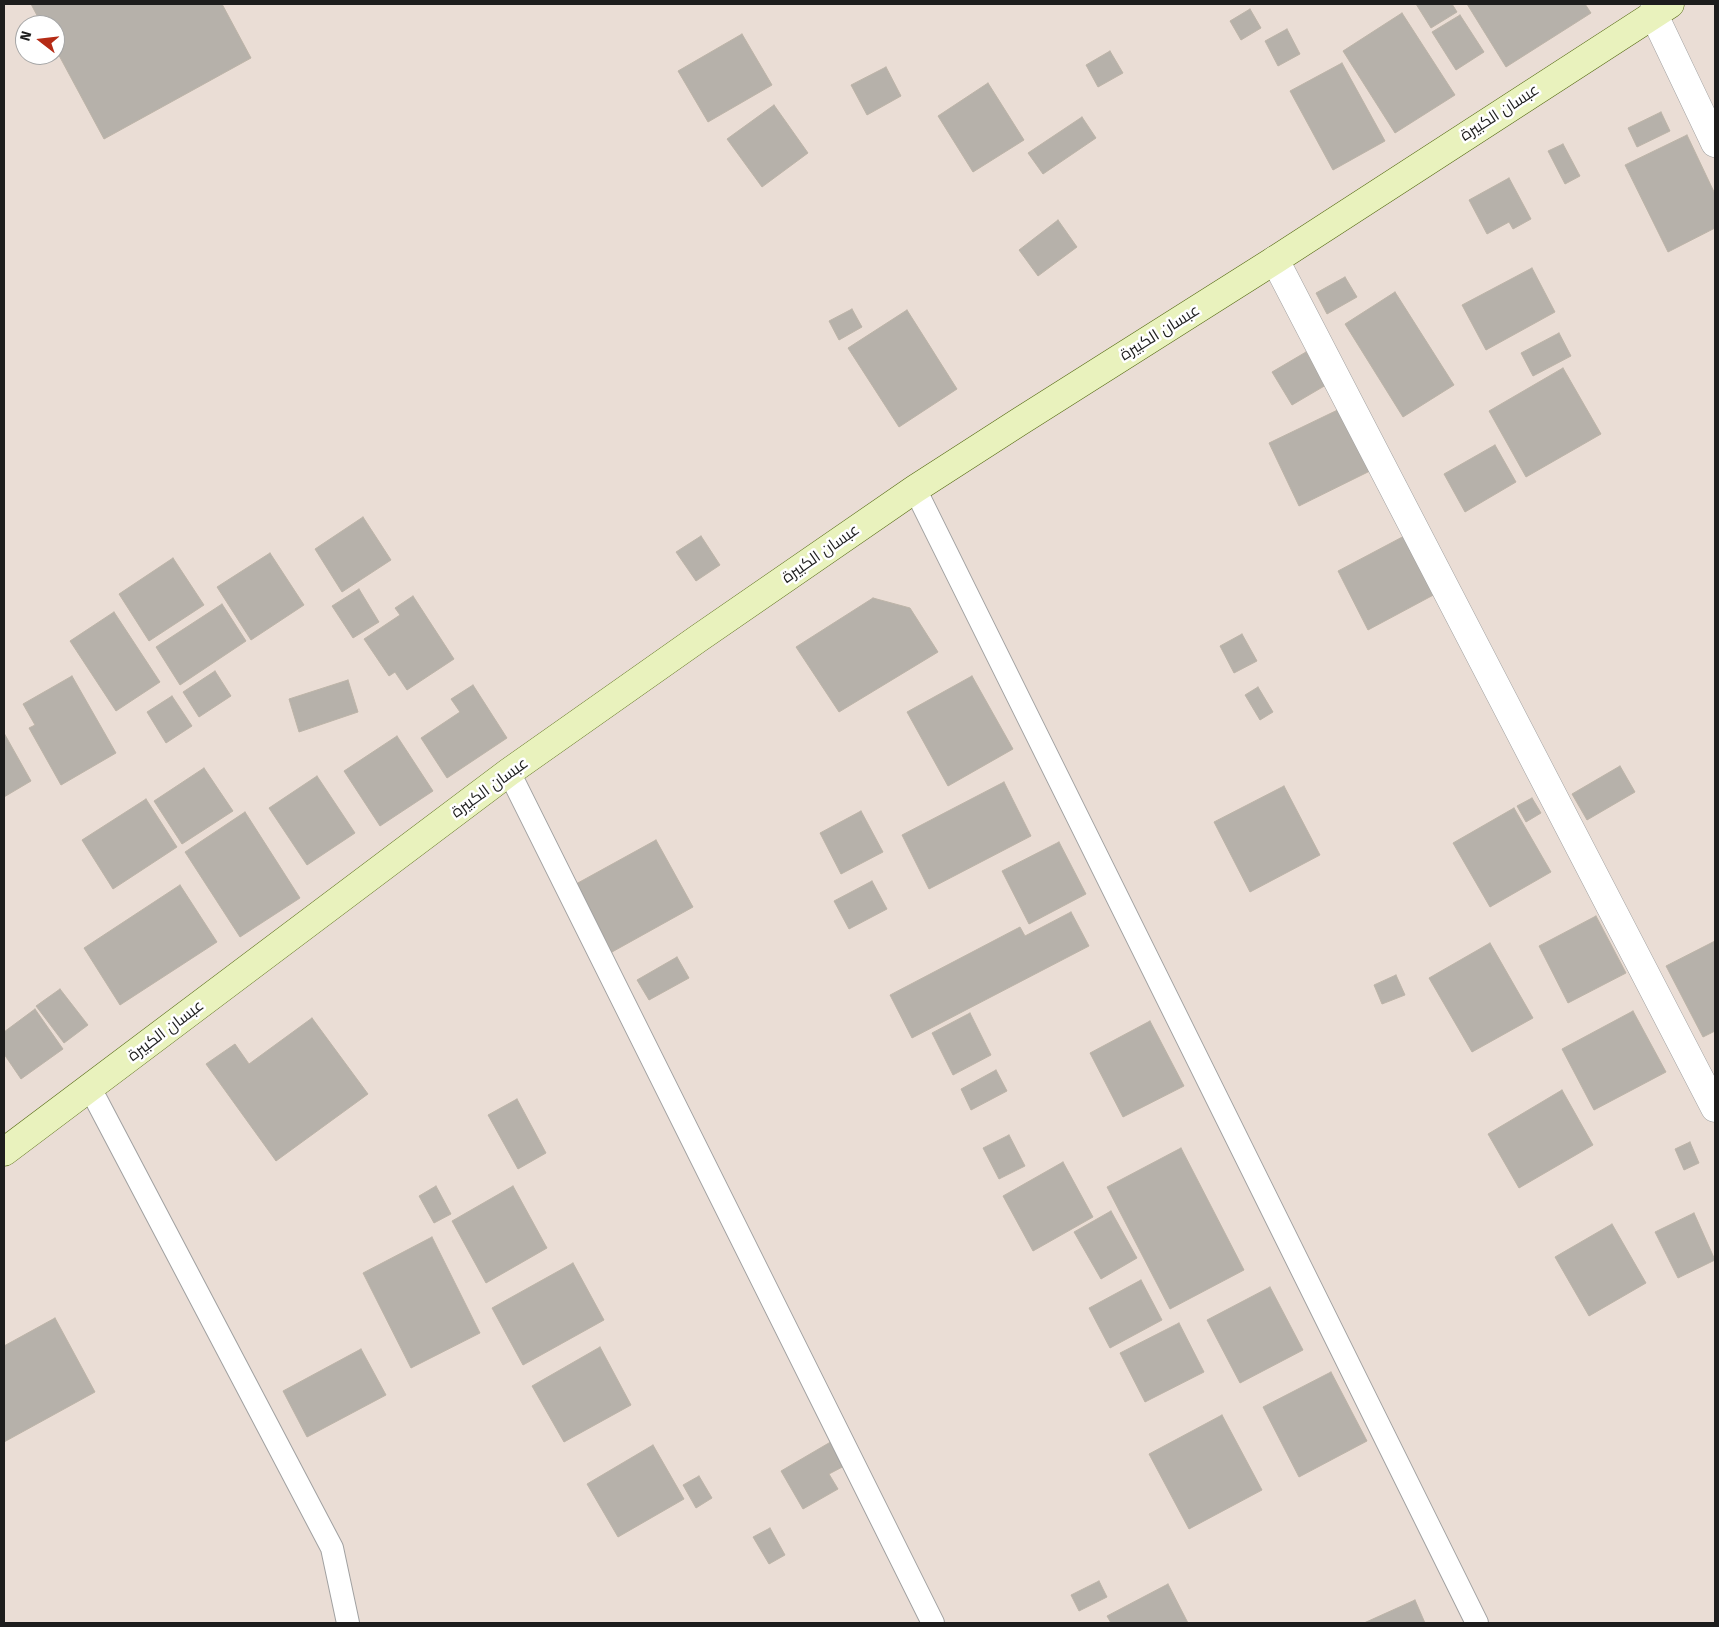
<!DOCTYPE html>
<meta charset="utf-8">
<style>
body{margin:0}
#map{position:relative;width:1719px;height:1627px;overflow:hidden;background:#edebe4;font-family:"Fira Sans",sans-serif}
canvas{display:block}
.frame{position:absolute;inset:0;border:5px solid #1d1d1d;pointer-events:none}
.north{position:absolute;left:15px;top:15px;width:50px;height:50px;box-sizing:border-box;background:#fff;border:1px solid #a5a5a5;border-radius:50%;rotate:286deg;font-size:14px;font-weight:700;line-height:20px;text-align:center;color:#1d1d1d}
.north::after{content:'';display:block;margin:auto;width:18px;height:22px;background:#b52b15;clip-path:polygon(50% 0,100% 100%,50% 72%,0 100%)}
</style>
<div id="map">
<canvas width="1719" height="1627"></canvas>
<div class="frame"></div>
<div class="north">N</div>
</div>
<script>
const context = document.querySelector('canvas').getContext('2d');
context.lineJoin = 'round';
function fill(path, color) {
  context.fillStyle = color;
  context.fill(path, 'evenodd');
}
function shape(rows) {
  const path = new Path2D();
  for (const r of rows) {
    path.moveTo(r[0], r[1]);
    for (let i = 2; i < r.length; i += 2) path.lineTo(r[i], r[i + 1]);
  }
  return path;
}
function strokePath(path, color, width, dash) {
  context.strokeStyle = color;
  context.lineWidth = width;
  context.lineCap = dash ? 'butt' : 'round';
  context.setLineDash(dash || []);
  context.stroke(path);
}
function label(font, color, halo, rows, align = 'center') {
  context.font = font + ' "Fira Sans",Cairo,sans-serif';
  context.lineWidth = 5;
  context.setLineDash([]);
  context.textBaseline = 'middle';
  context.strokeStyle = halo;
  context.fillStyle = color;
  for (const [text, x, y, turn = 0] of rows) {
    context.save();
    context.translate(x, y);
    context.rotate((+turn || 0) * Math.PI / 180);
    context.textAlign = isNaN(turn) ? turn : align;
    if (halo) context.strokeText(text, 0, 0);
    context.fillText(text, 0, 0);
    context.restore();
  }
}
const military = shape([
 [4,4,1715,4,1715,1623,4,1623],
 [25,25,55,25,55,55,25,55]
]);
const building = shape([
 [31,4,222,4,251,58,104,139,55,48,55,25,42,25,31,4],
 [1416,4,1452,4,1457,12,1431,28,1416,4],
 [1467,4,1585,4,1591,13,1506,67,1467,4],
 [1250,9,1261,28,1241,40,1230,21,1250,9],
 [1402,13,1455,95,1395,133,1343,51,1402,13],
 [1460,15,1484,52,1456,70,1432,32,1460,15],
 [1287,29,1300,54,1278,66,1265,41,1287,29],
 [742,34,772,85,708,122,678,71,742,34],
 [1110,51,1123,73,1098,87,1086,65,1110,51],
 [1342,63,1385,141,1333,170,1290,91,1342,63],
 [886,67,901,96,867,115,851,85,886,67],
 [988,83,1024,140,973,172,938,116,988,83],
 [774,105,808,153,762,187,727,139,774,105],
 [1661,112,1670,131,1637,147,1628,128,1661,112],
 [1082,117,1096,138,1043,174,1028,153,1082,117],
 [1687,135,1715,194,1715,228,1668,252,1625,165,1687,135],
 [1563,144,1580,176,1565,184,1548,151,1563,144],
 [1509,178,1531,219,1513,229,1509,222,1487,234,1469,200,1509,178],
 [1058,220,1077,247,1038,276,1019,250,1058,220],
 [1532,268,1555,312,1486,350,1462,305,1532,268],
 [1345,277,1357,297,1327,314,1316,293,1345,277],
 [1395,292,1454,385,1403,417,1345,324,1395,292],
 [852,309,862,327,839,340,829,321,852,309],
 [907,310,957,389,899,427,848,348,907,310],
 [1559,333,1571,356,1533,376,1521,353,1559,333],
 [1306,352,1326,385,1292,405,1272,372,1306,352],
 [1563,368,1601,434,1526,477,1489,411,1563,368],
 [1348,405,1378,467,1299,506,1269,443,1348,405],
 [1495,445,1516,482,1465,512,1444,474,1495,445],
 [363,517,391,560,342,592,315,549,363,517],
 [1408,534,1439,592,1368,630,1338,571,1408,534],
 [701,536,720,565,696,581,676,552,701,536],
 [270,553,304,605,251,640,217,587,270,553],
 [173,558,204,605,149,641,119,594,173,558],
 [359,589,379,622,353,638,332,606,359,589],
 [413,596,454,659,407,690,395,672,389,676,364,639,400,615,395,608,413,596],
 [873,598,910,608,938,652,839,712,796,647,873,598],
 [222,604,246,641,180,685,156,647,222,604],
 [114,612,160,682,116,711,70,641,114,612],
 [1242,634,1257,661,1234,673,1220,646,1242,634],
 [215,671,231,696,199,717,183,692,215,671],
 [72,676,116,753,61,785,29,728,35,725,23,704,72,676],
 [972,676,1013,749,948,786,907,712,972,676],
 [348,680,358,712,299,732,289,699,348,680],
 [473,685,507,738,447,778,421,738,460,712,451,699,473,685],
 [1258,687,1273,712,1260,720,1245,695,1258,687],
 [172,696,192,726,166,743,147,712,172,696],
 [4,733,31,781,4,797,4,733],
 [397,736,433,791,380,826,344,771,397,736],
 [1620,766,1635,792,1587,820,1572,794,1620,766],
 [204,768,233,811,182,844,154,801,204,768],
 [317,776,355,833,307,865,269,808,317,776],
 [1004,782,1031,836,929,889,902,835,1004,782],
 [1284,786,1320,855,1250,892,1214,822,1284,786],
 [1532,798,1541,813,1526,822,1517,806,1532,798],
 [146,799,177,847,113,889,82,840,146,799],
 [1514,808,1551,872,1490,907,1453,843,1514,808],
 [861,811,883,852,841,874,820,833,861,811],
 [245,812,300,898,240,937,185,852,245,812],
 [656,840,693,907,612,952,576,884,656,840],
 [1059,842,1086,894,1029,924,1002,871,1059,842],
 [872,881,887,909,849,929,834,901,872,881],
 [180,885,217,942,120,1005,84,948,180,885],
 [1071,912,1089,946,912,1038,890,995,1020,927,1025,936,1071,912],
 [1596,916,1626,973,1568,1003,1539,946,1596,916],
 [1715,941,1715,1031,1703,1037,1666,966,1715,941],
 [1490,943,1533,1018,1472,1052,1429,978,1490,943],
 [677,957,689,978,649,1000,637,980,677,957],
 [1396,975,1405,995,1382,1004,1374,985,1396,975],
 [60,989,88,1025,64,1043,36,1006,60,989],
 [35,1009,63,1049,21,1079,4,1054,4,1032,35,1009],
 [1633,1011,1666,1072,1594,1110,1562,1049,1633,1011],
 [970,1013,991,1055,953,1075,932,1033,970,1013],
 [312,1018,368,1094,276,1161,206,1064,235,1044,249,1064,312,1018],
 [1150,1021,1184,1086,1123,1117,1090,1053,1150,1021],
 [996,1070,1007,1091,971,1110,961,1089,996,1070],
 [1562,1090,1593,1145,1519,1188,1488,1134,1562,1090],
 [517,1099,546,1153,518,1169,488,1115,517,1099],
 [1009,1135,1025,1166,999,1179,983,1148,1009,1135],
 [1690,1142,1699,1163,1684,1170,1675,1149,1690,1142],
 [1181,1148,1244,1270,1170,1309,1107,1187,1181,1148],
 [1063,1162,1093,1217,1033,1251,1003,1196,1063,1162],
 [436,1186,451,1214,434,1223,419,1196,436,1186],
 [513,1186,547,1248,486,1283,452,1221,513,1186],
 [1111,1211,1137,1258,1101,1279,1074,1232,1111,1211],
 [1694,1213,1715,1260,1678,1278,1655,1232,1694,1213],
 [1612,1224,1646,1283,1589,1316,1555,1257,1612,1224],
 [432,1237,480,1333,411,1368,363,1273,432,1237],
 [573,1263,604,1320,523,1365,492,1308,573,1263],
 [1141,1280,1162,1320,1110,1348,1089,1308,1141,1280],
 [1270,1287,1303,1350,1240,1383,1207,1320,1270,1287],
 [55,1318,95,1392,4,1442,4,1346,55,1318],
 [1179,1323,1204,1372,1145,1402,1120,1353,1179,1323],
 [600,1347,631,1405,564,1442,532,1386,600,1347],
 [361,1349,386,1395,307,1437,283,1391,361,1349],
 [1331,1372,1367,1441,1299,1477,1263,1407,1331,1372],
 [1222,1415,1262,1490,1189,1529,1149,1454,1222,1415],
 [834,1440,848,1464,829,1474,838,1489,803,1509,781,1471,834,1440],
 [653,1445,684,1499,618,1537,587,1484,653,1445],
 [699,1476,712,1498,696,1508,683,1485,699,1476],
 [770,1528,785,1555,769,1564,753,1537,770,1528],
 [1099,1581,1107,1597,1079,1611,1071,1595,1099,1581],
 [1168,1584,1188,1623,1111,1623,1107,1616,1168,1584],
 [1415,1600,1425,1623,1364,1623,1415,1600]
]);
const lane = shape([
 [915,489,1477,1623],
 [509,772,933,1623],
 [90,1088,332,1548,348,1623]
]);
const street = shape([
 [1653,13,1715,143],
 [1275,260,1715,1108]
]);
const secondary = shape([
 [4,1152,509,772,699,638,915,489,1019,422,1275,260,1670,4]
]);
const streetNames = [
 ["عبسان الكبيرة",1500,113,-33],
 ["عبسان الكبيرة",1160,333,-32],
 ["عبسان الكبيرة",821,554,-35],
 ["عبسان الكبيرة",490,788,-36],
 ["عبسان الكبيرة",166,1031,-37]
];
fill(military, '#eaddd5');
fill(building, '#b6b1aa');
strokePath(building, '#bdb4a8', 1);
strokePath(lane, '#a1a1a1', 24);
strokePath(street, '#a1a1a1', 29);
strokePath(secondary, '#536810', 29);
strokePath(lane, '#fff', 22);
strokePath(street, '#fff', 28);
strokePath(secondary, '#e9f2bd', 28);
label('16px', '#1d1d1d', '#fff', streetNames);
</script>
